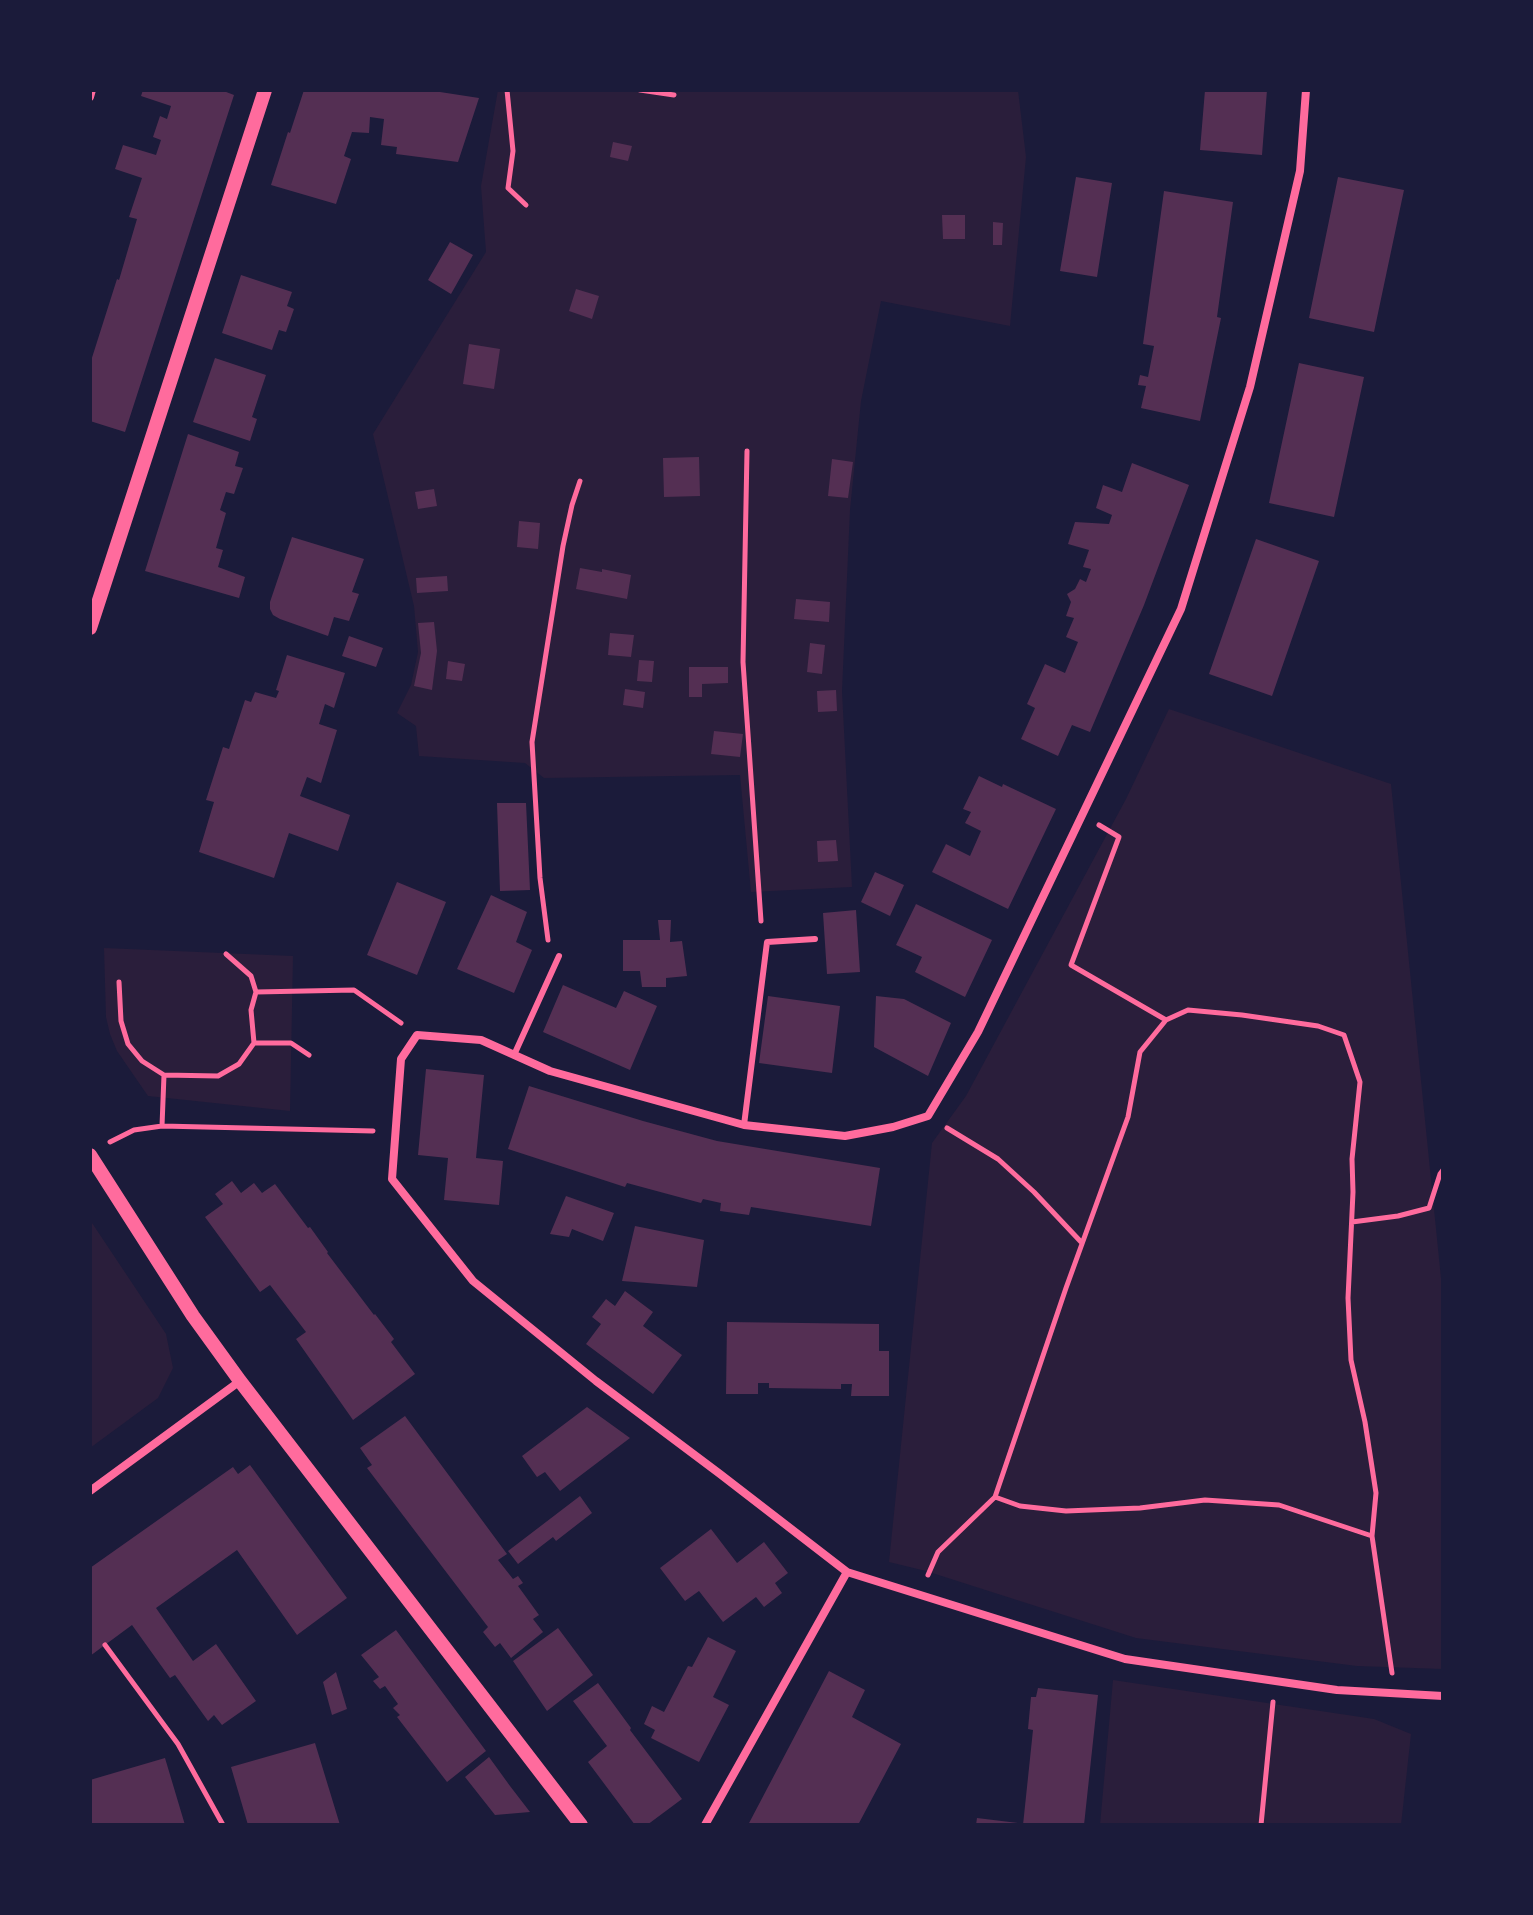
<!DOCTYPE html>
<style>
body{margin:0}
#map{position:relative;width:1533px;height:1915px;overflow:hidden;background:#1b1b3a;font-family:Spectral,serif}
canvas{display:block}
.frame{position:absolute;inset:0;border:92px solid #1b1b3a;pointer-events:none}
</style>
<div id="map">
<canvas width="1533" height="1915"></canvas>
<div class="frame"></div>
</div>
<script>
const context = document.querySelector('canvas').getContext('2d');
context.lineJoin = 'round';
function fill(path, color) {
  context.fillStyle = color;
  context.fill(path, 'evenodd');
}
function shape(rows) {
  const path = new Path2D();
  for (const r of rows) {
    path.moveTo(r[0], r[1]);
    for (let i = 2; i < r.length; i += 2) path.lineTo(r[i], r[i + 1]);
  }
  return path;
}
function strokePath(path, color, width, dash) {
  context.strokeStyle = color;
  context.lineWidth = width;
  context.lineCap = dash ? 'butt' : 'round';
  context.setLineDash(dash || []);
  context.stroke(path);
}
const green = shape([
 [498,90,1018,90,1026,157,1010,326,881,301,861,401,850,510,842,691,852,887,751,892,740,775,544,778,525,763,419,756,416,726,397,713,411,685,418,652,414,606,373,434,486,252,481,186],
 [1169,709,1391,784,1443,1298,1443,1669,1357,1666,1136,1638,926,1571,889,1562,932,1143,966,1096,1126,799],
 [104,948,293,956,290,1111,148,1096,117,1051,110,1034,106,1017],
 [90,1220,166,1334,173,1368,158,1398,90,1448],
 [1113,1680,1374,1719,1411,1734,1401,1825,1100,1825]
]);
const building = shape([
 [143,90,221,90,234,95,125,432,90,421,90,364,117,279,119,280,137,219,129,217,142,178,115,169,123,145,156,155,161,140,153,137,160,116,167,119,171,106,141,96],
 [304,90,427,90,479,98,458,162,396,154,397,147,381,145,384,119,370,117,369,133,352,132,344,156,351,159,336,204,271,185,288,132,290,133],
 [1205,90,1267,90,1262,155,1200,150],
 [613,142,632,146,628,161,610,157],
 [1076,177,1112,183,1097,277,1060,271],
 [1338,177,1404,190,1374,332,1309,318],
 [1164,191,1233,202,1217,317,1221,318,1200,421,1141,408,1146,386,1138,385,1140,375,1148,377,1154,346,1143,344],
 [942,215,965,215,965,239,943,239],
 [993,222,1003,223,1002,245,993,245],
 [450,242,473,255,451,294,428,280],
 [241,275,292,292,287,306,294,309,286,332,279,330,272,350,222,333],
 [576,289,599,296,592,319,569,311],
 [469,344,500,349,494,389,463,384],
 [215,358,266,375,252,417,257,419,250,441,193,422],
 [1299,363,1364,377,1334,517,1269,503],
 [188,434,239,452,235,466,243,468,234,494,226,492,220,510,226,513,216,548,223,550,218,567,245,577,239,598,145,571],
 [699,457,700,496,664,497,663,458],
 [832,459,853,462,848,498,828,496],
 [1132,463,1189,485,1144,605,1090,732,1072,725,1058,756,1021,739,1035,708,1027,704,1045,664,1065,673,1078,642,1066,637,1074,618,1066,616,1071,602,1067,594,1075,589,1080,579,1086,582,1091,569,1083,567,1089,550,1068,544,1075,522,1109,524,1112,515,1096,508,1103,485,1122,492],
 [434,489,437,506,418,509,415,492],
 [519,521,540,523,538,549,517,547],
 [292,537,364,559,352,592,359,594,349,621,334,617,328,636,280,619,273,615,270,609,270,602],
 [1256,539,1319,561,1272,696,1209,674],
 [580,568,602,572,602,569,631,575,627,599,576,589],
 [447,576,448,591,417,593,416,578],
 [796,599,830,602,829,622,794,619],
 [434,622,437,651,432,690,414,686,421,653,418,623],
 [610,633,634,635,631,657,608,655],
 [349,636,383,648,376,667,342,656],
 [810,643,825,645,822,674,807,672],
 [287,655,345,673,334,708,325,704,319,724,337,730,321,783,307,777,300,796,350,815,338,851,289,833,274,878,199,852,214,802,206,800,223,747,229,749,245,700,251,702,255,692,276,698,279,691,276,690],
 [639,660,654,661,652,682,637,681],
 [448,661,465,664,462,681,446,679],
 [689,667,728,667,728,683,702,684,702,697,689,697],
 [625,689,645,692,643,708,623,705],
 [836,690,837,711,818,712,817,691],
 [714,731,743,734,740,757,711,754],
 [979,776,1002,787,1003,784,1056,809,1008,909,932,872,946,844,970,856,981,831,965,823,971,812,963,809],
 [497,803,526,803,530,890,500,891],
 [836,840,838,861,818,862,817,841],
 [875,872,904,885,890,916,861,902],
 [397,882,446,902,417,975,367,955],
 [491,895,527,912,516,942,532,950,514,993,457,969],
 [916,904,992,940,965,997,915,972,922,957,896,945],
 [856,910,860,972,827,974,823,913],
 [658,920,671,920,670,942,682,941,687,976,666,978,666,987,642,987,640,971,623,971,623,940,660,940],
 [563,985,616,1008,624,991,657,1006,630,1070,543,1032],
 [768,996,840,1006,832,1073,759,1063],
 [876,996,904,999,951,1023,928,1076,874,1047],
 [426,1069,484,1075,476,1158,503,1161,499,1205,444,1200,448,1158,418,1155],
 [529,1086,643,1121,717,1141,880,1168,871,1226,751,1207,749,1215,720,1211,721,1203,703,1199,701,1203,627,1183,625,1187,508,1149],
 [232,1181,241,1193,254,1183,262,1193,275,1184,308,1228,310,1227,328,1252,327,1253,374,1315,375,1314,394,1339,391,1342,415,1374,353,1420,296,1339,306,1332,270,1285,260,1292,205,1217,223,1204,215,1194],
 [566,1196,614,1213,603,1241,572,1229,569,1237,550,1234],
 [635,1226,704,1240,697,1287,622,1281],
 [625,1291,653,1312,643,1326,682,1355,653,1394,586,1344,601,1324,592,1317,606,1299,615,1306],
 [727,1322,879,1324,879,1351,889,1351,889,1396,851,1396,852,1384,841,1384,841,1389,769,1388,769,1383,758,1383,758,1394,726,1394],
 [587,1407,630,1438,560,1491,545,1472,537,1477,522,1456],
 [405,1416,507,1554,498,1560,513,1579,518,1576,523,1583,518,1586,539,1615,533,1619,543,1632,511,1658,500,1643,495,1647,483,1632,488,1627,367,1468,372,1465,360,1448],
 [250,1465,347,1598,297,1635,237,1550,156,1608,193,1661,216,1644,256,1701,222,1725,214,1715,208,1721,175,1675,170,1678,132,1625,90,1656,90,1568,233,1467,238,1474],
 [580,1496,592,1513,556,1541,553,1537,518,1564,508,1551],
 [711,1529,737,1563,764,1542,788,1573,775,1583,782,1593,764,1607,756,1597,723,1622,699,1591,685,1601,660,1568],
 [558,1628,593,1675,547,1711,513,1661],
 [396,1630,486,1751,447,1782,397,1717,400,1715,393,1708,398,1704,385,1686,380,1689,373,1681,379,1677,361,1655],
 [708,1637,736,1651,713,1697,729,1705,699,1762,651,1738,655,1730,644,1724,652,1706,664,1712,688,1666,692,1667],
 [829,1671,865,1690,852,1717,901,1744,858,1825,748,1825],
 [336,1672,347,1709,332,1715,323,1682],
 [598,1683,631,1728,630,1730,682,1799,647,1825,635,1825,588,1762,607,1746,573,1701],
 [1038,1688,1098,1695,1084,1825,1023,1825,1033,1730,1028,1729,1031,1697,1036,1697],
 [315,1743,340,1825,248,1825,231,1767],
 [489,1757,510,1786,530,1812,495,1815,465,1777],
 [165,1758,185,1825,90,1825,90,1780],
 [977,1818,1018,1823,1018,1825,976,1825]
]);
const path = shape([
 [507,90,513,151,508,188,526,205],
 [640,90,674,95],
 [747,451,743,662,761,921],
 [1099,825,1119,837,1071,965,1166,1020],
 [548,940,540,878,532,742,563,546,572,505,580,481],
 [226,954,251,976,256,992],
 [119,982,121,1021,128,1044,142,1061,164,1075],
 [254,1043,291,1043,309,1055],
 [162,1126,164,1075,218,1076,239,1064,254,1043,251,1010,256,992,354,990,401,1023],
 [947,1128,998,1159,1034,1192,1082,1243],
 [110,1142,134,1130,162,1126,373,1131],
 [1352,1222,1398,1216,1429,1208,1440,1174,1443,1170],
 [995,1497,1020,1506,1066,1511,1140,1508,1205,1500,1279,1505,1372,1536],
 [928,1575,938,1552,995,1497,1066,1288,1128,1117,1140,1052,1166,1020,1188,1010,1242,1015,1318,1026,1344,1035,1360,1082,1352,1159,1353,1192,1348,1298,1351,1360,1365,1422,1376,1493,1372,1536,1392,1673],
 [105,1645,178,1744,223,1825],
 [1261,1825,1273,1702]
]);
const service = shape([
 [514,1055,559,956],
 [744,1125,767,942,815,939]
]);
const minor = shape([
 [1306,90,1300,171,1250,387,1181,609,978,1032,928,1116,893,1127,845,1136,744,1125,550,1071,481,1040,417,1035,401,1059,392,1179,473,1281,596,1381,720,1474,847,1572,1125,1659,1337,1690,1443,1696],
 [90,97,92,90],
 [90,1491,240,1381],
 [705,1825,847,1572]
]);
const tertiary = shape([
 [90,628,265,90],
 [90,1155,193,1316,240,1381,581,1825]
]);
fill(green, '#2a1e3b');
fill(building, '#542f53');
strokePath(path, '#ff6b9d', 5);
strokePath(service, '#ff6b9d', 6);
strokePath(minor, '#ff6b9d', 8);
strokePath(tertiary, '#ff6b9d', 14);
</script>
